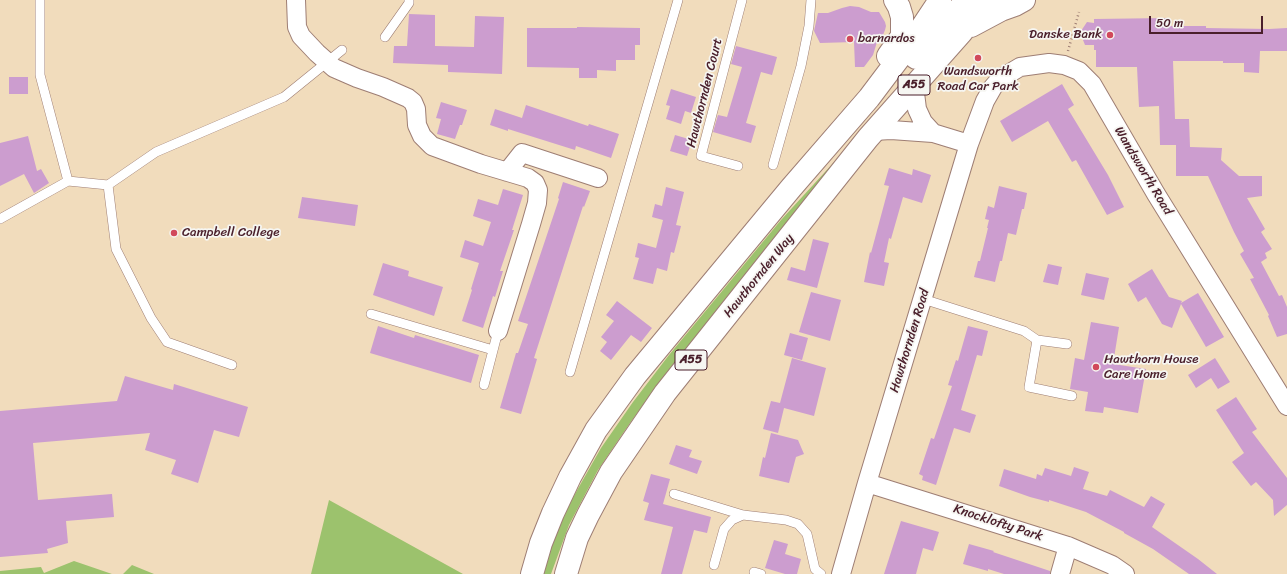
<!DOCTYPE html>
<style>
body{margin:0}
#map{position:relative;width:1287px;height:574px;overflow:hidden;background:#f1dcbc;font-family:Sriracha,sans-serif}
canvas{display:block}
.scale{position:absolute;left:1149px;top:16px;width:114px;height:18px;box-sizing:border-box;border:2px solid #4a1f2b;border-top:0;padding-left:5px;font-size:12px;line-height:14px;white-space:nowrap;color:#4a1f2b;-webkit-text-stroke:3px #f6f6f2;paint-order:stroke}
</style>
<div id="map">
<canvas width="1287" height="574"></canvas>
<div class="scale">50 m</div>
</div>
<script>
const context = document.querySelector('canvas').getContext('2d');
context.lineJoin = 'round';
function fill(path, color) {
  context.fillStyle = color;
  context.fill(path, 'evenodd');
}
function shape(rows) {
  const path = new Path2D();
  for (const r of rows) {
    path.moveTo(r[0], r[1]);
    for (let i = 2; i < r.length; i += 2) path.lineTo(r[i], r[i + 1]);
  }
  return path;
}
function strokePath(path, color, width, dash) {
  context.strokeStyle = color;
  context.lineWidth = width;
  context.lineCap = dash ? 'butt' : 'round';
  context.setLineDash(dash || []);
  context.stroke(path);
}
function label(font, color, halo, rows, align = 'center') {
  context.font = font + ' Sriracha,sans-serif';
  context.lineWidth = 3.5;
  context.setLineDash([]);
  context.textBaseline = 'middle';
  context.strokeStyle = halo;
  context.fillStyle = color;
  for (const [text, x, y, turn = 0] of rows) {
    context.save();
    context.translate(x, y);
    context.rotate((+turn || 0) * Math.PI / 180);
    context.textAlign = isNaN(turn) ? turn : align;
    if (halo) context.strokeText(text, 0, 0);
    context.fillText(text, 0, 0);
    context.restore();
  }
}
const green = shape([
 [846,149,652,393,630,423,598,470,569,525,551,574,541,574,563,515,601,448,633,402,669,355,781,220],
 [329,500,463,574,311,574],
 [74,561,112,574,0,574,0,571,41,567,44,573],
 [132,565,154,574,123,574]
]);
const building = shape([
 [850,6,859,7,871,12,879,12,885,22,886,26,885,30,880,42,877,42,873,55,864,67,855,67,854,42,820,43,814,31,818,13,828,13,842,8],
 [409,14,435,15,435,46,474,47,475,16,504,17,502,74,448,72,448,65,393,63,394,46,407,46],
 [1167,18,1167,26,1206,26,1206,28,1269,29,1287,28,1287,51,1260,51,1259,73,1244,72,1244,63,1223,63,1223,61,1173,61,1175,119,1189,119,1190,147,1222,148,1221,160,1239,176,1262,176,1262,196,1247,198,1265,229,1261,232,1272,249,1265,253,1267,258,1261,262,1279,296,1282,295,1287,307,1287,334,1277,337,1268,316,1269,315,1250,279,1254,278,1240,254,1244,251,1234,232,1208,176,1176,176,1176,145,1160,145,1159,106,1139,107,1137,67,1096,67,1096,50,1094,50,1094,45,1085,45,1081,35,1081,31,1087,22,1094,23,1094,19],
 [577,27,640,28,640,45,635,45,635,60,616,60,616,71,597,70,597,78,579,78,579,68,527,67,527,28,577,28],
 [736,46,777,57,772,75,761,72,746,123,756,126,751,143,713,132,718,115,727,117,742,67,731,64],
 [9,77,28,77,28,94,9,94],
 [1062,84,1074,105,1068,109,1108,175,1124,207,1107,215,1076,160,1072,162,1048,121,1012,142,1000,121],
 [671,89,696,97,691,113,685,111,681,124,666,119,670,106,666,105],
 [441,102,467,110,462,125,460,125,455,139,437,134,441,119,436,118],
 [526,105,588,126,589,124,619,134,611,158,576,146,575,150,508,129,508,131,490,125,495,109,522,118],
 [675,135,692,140,687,156,670,151],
 [28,136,37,171,41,169,49,183,34,193,24,174,0,186,0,143],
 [889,168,912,175,913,169,931,175,922,203,903,197,891,239,889,238,884,262,889,263,884,286,864,282,870,252,871,253,889,186,884,185],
 [563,182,590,191,584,207,583,206,534,358,537,359,521,414,500,408,516,353,518,353,528,324,518,321,559,199,558,198],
 [999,186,1027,193,1024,209,1022,209,1016,235,1008,233,1002,261,1000,261,995,282,974,277,978,261,980,261,988,228,987,228,989,220,985,219,988,206,994,208],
 [666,187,684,192,676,225,681,226,674,253,671,252,667,271,657,268,653,284,633,279,639,258,635,257,638,243,656,248,663,220,652,217,655,204,662,206],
 [503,189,523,195,512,230,514,230,500,271,503,271,495,297,493,296,483,328,462,321,472,290,471,289,479,263,460,257,465,240,483,246,491,222,473,216,478,199,498,205],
 [302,197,358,205,355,226,298,218],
 [813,239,829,243,817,288,787,280,791,267,805,271],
 [383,263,409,271,408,276,443,287,434,316,373,295],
 [1048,264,1062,267,1058,285,1043,282],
 [1152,269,1169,297,1182,301,1181,303,1198,293,1224,337,1206,347,1181,304,1172,328,1162,324,1146,297,1138,302,1128,284],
 [1086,273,1109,278,1104,300,1081,295],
 [811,292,841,300,830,341,799,332],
 [617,301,652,328,641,342,631,335,611,360,600,351,607,342,601,337,614,321,606,315],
 [1091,322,1119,327,1113,364,1146,369,1138,413,1104,407,1103,413,1085,411,1088,392,1070,389,1075,358,1084,360],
 [378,326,414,338,415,335,479,355,471,383,370,353],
 [968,326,988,331,982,356,977,355,961,410,976,415,970,433,954,428,936,485,922,480,923,476,919,474,931,438,934,439,952,386,948,385,956,360,958,361],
 [790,333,808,338,802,360,784,355],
 [792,358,826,368,814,416,784,408,778,433,763,429,771,401,780,403],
 [1215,358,1230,382,1218,389,1211,378,1196,388,1188,375],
 [125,376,173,390,174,384,248,407,239,437,214,430,198,483,171,474,176,460,145,450,150,433,33,443,38,500,112,494,114,517,66,521,68,543,47,549,48,553,0,557,0,411,117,401],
 [1236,397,1257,429,1252,432,1287,478,1287,505,1274,516,1273,500,1256,482,1251,486,1232,462,1244,453,1216,410],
 [771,433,798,440,804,454,796,457,789,483,759,476,763,457,765,458],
 [676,445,692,450,689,457,702,461,697,474,669,464],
 [1074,467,1089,472,1083,489,1107,496,1110,490,1144,507,1151,496,1165,504,1152,527,1198,559,1217,574,1189,574,1153,549,1124,533,1124,532,1086,512,1049,500,1049,502,1030,497,999,486,1004,469,1036,479,1037,474,1042,476,1045,468,1071,476],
 [651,474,670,479,663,504,711,517,707,533,694,530,682,574,661,574,673,527,644,520,649,503,643,501],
 [901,521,939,532,933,551,923,548,916,574,884,574],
 [774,540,788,544,785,554,801,559,797,574,785,574,765,568],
 [969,544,994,551,993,552,1050,571,1050,574,1004,574,988,569,988,571,963,564]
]);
const path = shape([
 [1068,51,1079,12]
]);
const lane = shape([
 [385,37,409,3,409,0],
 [773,165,801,66,809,26,811,0],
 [738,166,701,156,742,0],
 [68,181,108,185,156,152,284,97,342,50],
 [108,185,116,249,151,318,167,342,232,365],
 [0,219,68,181,40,75,40,0],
 [923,299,1024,331,1037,340,1029,387,1072,396],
 [371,314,493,350],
 [1037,340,1067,344],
 [570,372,678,0],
 [484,385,498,331],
 [674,494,743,515,786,520,798,524,807,534,815,569,821,574],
 [714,565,724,529,732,520,743,515],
 [754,572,761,574]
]);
const street = shape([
 [296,0,297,27,301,36,317,53,334,68,357,78,383,87,408,98,413,102,416,109,417,125,422,136,432,146,481,164,528,178,535,183,538,190,537,203,531,224,498,331],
 [914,85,917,109,923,122,933,133],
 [874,131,891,130,933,133,969,144],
 [507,172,522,153,598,178],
 [867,483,1068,546,1112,565,1125,574],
 [841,574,867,483,969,144,985,101,993,87,1000,79,1020,67,1049,63,1064,65,1079,71,1092,84,1156,194,1287,406],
 [1060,574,1068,546]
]);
const highway = shape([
 [971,26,1001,10,1015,5,1024,0],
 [888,56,902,36,902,17,899,7,895,0],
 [916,58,945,24,967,0],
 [532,574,541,543,553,513,570,477,596,430,635,376,791,188,869,98,918,33,940,0],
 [566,574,577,538,588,515,611,472,665,393,868,138,961,33,987,0]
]);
const markers = [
 [1110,35,4,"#d1495b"],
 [850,39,4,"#d1495b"],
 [978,58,4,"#d1495b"],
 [174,233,4,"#d1495b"],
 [1096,367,4,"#d1495b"]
];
const shields = [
 [914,85,32],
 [691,360,32]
];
const shieldNames = [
 ["A55",914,85],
 ["A55",691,360]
];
const poiNames = [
 ["Danske Bank",1102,35,"right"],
 ["barnardos",858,39],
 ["Wandsworth",978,72,"center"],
 ["Road Car Park",978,87,"center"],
 ["Campbell College",182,233],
 ["Hawthorn House",1104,360],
 ["Care Home",1104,375]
];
const streetNames = [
 ["Hawthornden Court",705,93,-76],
 ["Wandsworth Road",1143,171,59],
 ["Hawthornden Way",759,276,-51],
 ["Hawthornden Road",910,341,-73],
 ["Knocklofty Park",998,523,18]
];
fill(green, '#9cc26d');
fill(building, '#cc9dcf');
strokePath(lane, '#9e7e74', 10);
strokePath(street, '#9e7e74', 20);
strokePath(highway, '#9e7e74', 24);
strokePath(path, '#9e7e74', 2.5, [1, 3]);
strokePath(lane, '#fff', 9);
strokePath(street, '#fff', 18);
strokePath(highway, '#fff', 22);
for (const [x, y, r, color] of markers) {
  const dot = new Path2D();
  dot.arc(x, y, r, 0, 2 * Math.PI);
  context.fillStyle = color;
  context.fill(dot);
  strokePath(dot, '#f6f6f2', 1.5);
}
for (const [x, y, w] of shields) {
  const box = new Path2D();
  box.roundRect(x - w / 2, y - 10, w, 20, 3);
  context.fillStyle = '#f6f6f2';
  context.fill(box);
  strokePath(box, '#4a1f2b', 1);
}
label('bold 12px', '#4a1f2b', null, shieldNames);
label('13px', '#4a1f2b', '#f6f6f2', poiNames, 'left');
label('13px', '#4a1f2b', '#f6f6f2', streetNames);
</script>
